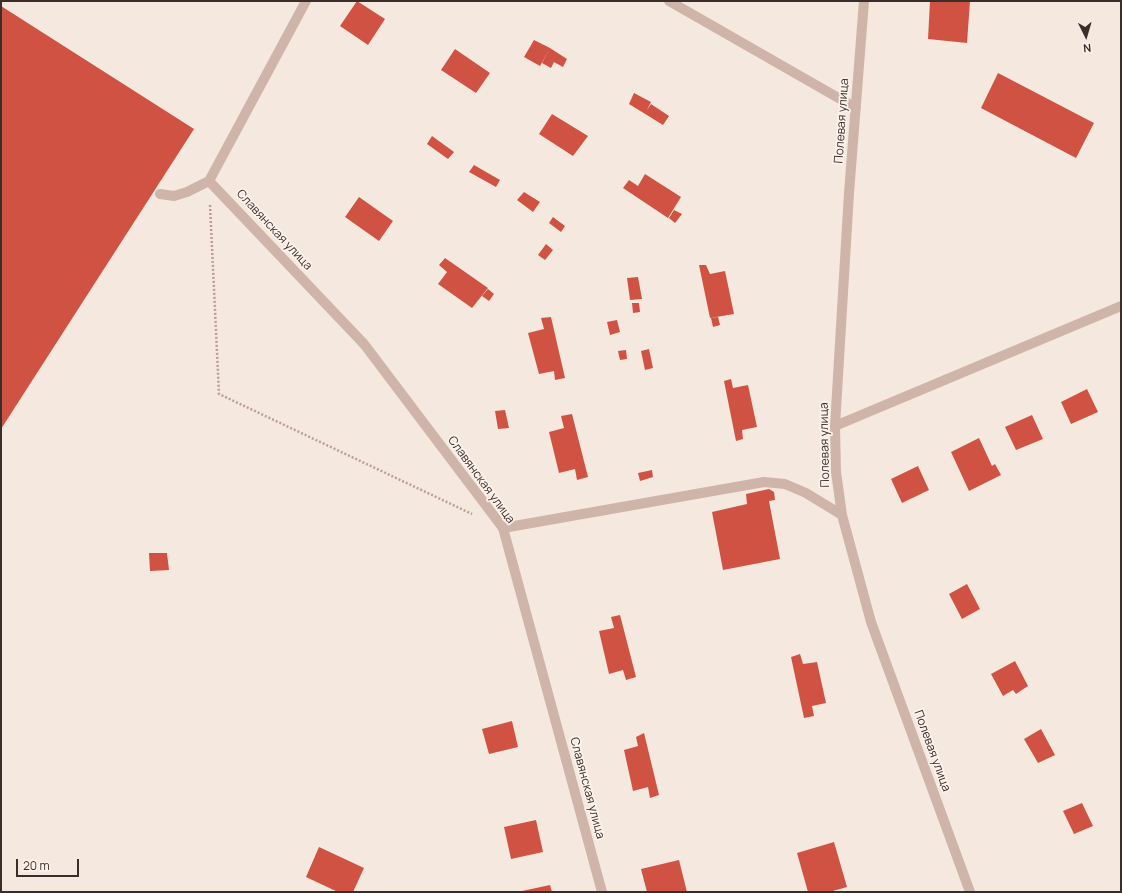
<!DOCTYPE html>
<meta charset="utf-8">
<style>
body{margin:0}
#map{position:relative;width:1122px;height:893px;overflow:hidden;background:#f5e8df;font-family:Manrope,sans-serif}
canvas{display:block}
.frame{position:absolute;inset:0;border:2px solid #3b2d29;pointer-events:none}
.north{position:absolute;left:1066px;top:16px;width:40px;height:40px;-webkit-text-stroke:3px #fcf2ec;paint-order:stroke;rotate:175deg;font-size:11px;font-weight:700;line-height:16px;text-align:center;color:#3b2d29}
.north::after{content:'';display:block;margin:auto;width:14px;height:18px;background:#3b2d29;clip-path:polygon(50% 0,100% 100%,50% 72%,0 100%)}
.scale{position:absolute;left:16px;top:859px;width:63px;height:18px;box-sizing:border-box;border:2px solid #3b2d29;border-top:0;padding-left:5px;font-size:12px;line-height:14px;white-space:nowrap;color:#3b2d29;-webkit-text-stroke:3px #fcf2ec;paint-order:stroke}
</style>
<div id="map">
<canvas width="1122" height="893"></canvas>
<div class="frame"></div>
<div class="north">N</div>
<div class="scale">20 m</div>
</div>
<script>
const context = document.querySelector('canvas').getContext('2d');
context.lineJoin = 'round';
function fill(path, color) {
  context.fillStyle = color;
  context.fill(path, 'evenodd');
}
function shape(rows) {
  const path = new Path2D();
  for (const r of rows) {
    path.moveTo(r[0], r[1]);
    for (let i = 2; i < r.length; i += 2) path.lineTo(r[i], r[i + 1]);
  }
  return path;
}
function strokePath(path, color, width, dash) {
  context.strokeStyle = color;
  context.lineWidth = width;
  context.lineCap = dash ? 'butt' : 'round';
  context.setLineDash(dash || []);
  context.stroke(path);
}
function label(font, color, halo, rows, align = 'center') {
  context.font = font + ' Manrope,sans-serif';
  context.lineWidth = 3.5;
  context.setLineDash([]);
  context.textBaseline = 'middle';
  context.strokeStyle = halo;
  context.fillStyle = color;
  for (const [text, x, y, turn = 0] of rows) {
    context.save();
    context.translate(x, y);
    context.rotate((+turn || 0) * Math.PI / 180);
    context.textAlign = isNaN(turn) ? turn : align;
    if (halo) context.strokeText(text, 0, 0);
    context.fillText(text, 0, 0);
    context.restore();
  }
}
const building = shape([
 [357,1,385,19,368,45,340,26],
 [930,1,970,1,967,43,928,39],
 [1,6,194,129,1,429],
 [534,40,550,48,540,66,524,57],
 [550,48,567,59,563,67,554,62,551,68,542,63],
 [455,49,490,73,476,93,441,70],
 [998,73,1094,123,1076,158,981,108],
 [634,93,651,102,647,110,651,104,669,116,663,125,629,104],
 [552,114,588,136,573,156,539,134],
 [432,136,454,152,448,159,427,144],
 [474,165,500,180,496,187,469,172],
 [645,174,681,197,668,218,623,188,629,180,638,186],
 [524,192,540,202,533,212,517,200],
 [359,197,393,221,379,241,345,217],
 [674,210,682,214,675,223,669,218],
 [553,217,565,226,561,232,549,223],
 [546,244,553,250,545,260,538,255],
 [445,258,488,288,472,308,438,284,447,272,439,265],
 [699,265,706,265,710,274,725,271,734,314,710,318],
 [638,277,642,299,630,300,627,278],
 [488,289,494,294,489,301,482,296],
 [632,303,639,303,640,312,633,313],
 [551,317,565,378,555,380,554,371,539,374,528,333,544,329,541,318],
 [718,317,720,325,713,327,711,318],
 [617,320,620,332,610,335,607,322],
 [649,349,653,368,645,370,641,351],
 [626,350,627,359,620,360,618,351],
 [731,379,733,388,748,385,757,427,742,430,743,439,736,441,724,381],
 [1087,389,1098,412,1071,424,1061,402],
 [505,410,509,428,498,429,495,411],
 [572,414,588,477,577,480,575,469,559,473,549,432,564,428,561,416],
 [1032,415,1043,439,1016,450,1005,427],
 [979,438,992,466,995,464,1001,475,969,491,951,452],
 [918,466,929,490,902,503,891,479],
 [652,470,653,477,640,481,638,473],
 [769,489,774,492,775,500,769,501,780,559,723,570,712,512,747,504,746,494],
 [149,553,167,553,169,570,150,571],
 [967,584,980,609,962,619,949,594],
 [620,615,636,677,626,680,623,670,609,674,599,631,614,628,611,617],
 [800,654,803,664,817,662,826,703,812,706,814,716,804,718,791,657],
 [1015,661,1028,686,1016,694,1013,690,1003,696,991,674],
 [512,721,518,747,489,754,482,729],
 [1041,729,1055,755,1038,763,1024,739],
 [644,733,659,795,650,798,648,787,633,791,624,750,638,746,636,737],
 [1082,803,1093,826,1074,834,1063,811],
 [536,820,543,852,511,859,504,827],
 [834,842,847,887,829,892,808,892,797,853],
 [319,847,364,868,353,892,338,892,306,877],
 [679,860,687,892,647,892,641,869],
 [550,885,552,892,522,892,522,891]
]);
const path = shape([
 [210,205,219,394,472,514]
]);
const minor = shape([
 [669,1,856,108],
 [864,1,849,193,835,426,836,472,842,515,871,622,970,892],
 [209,181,364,344,503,528,602,892],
 [160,194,174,196,187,192,209,181,306,1],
 [835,426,1121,306],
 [503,528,764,482,785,484,806,493,842,515]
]);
const streetNames = [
 ["Полевая улица",842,121,-86],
 ["Славянская улица",274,230,47],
 ["Полевая улица",825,445,-91],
 ["Славянская улица",481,480,54],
 ["Полевая улица",932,751,70],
 ["Славянская улица",587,788,75]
];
fill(building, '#d05242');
strokePath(path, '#bb9f93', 2.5, [2, 2]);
strokePath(minor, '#cfb5a9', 10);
label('12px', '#3b2d29', '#fcf2ec', streetNames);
</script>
